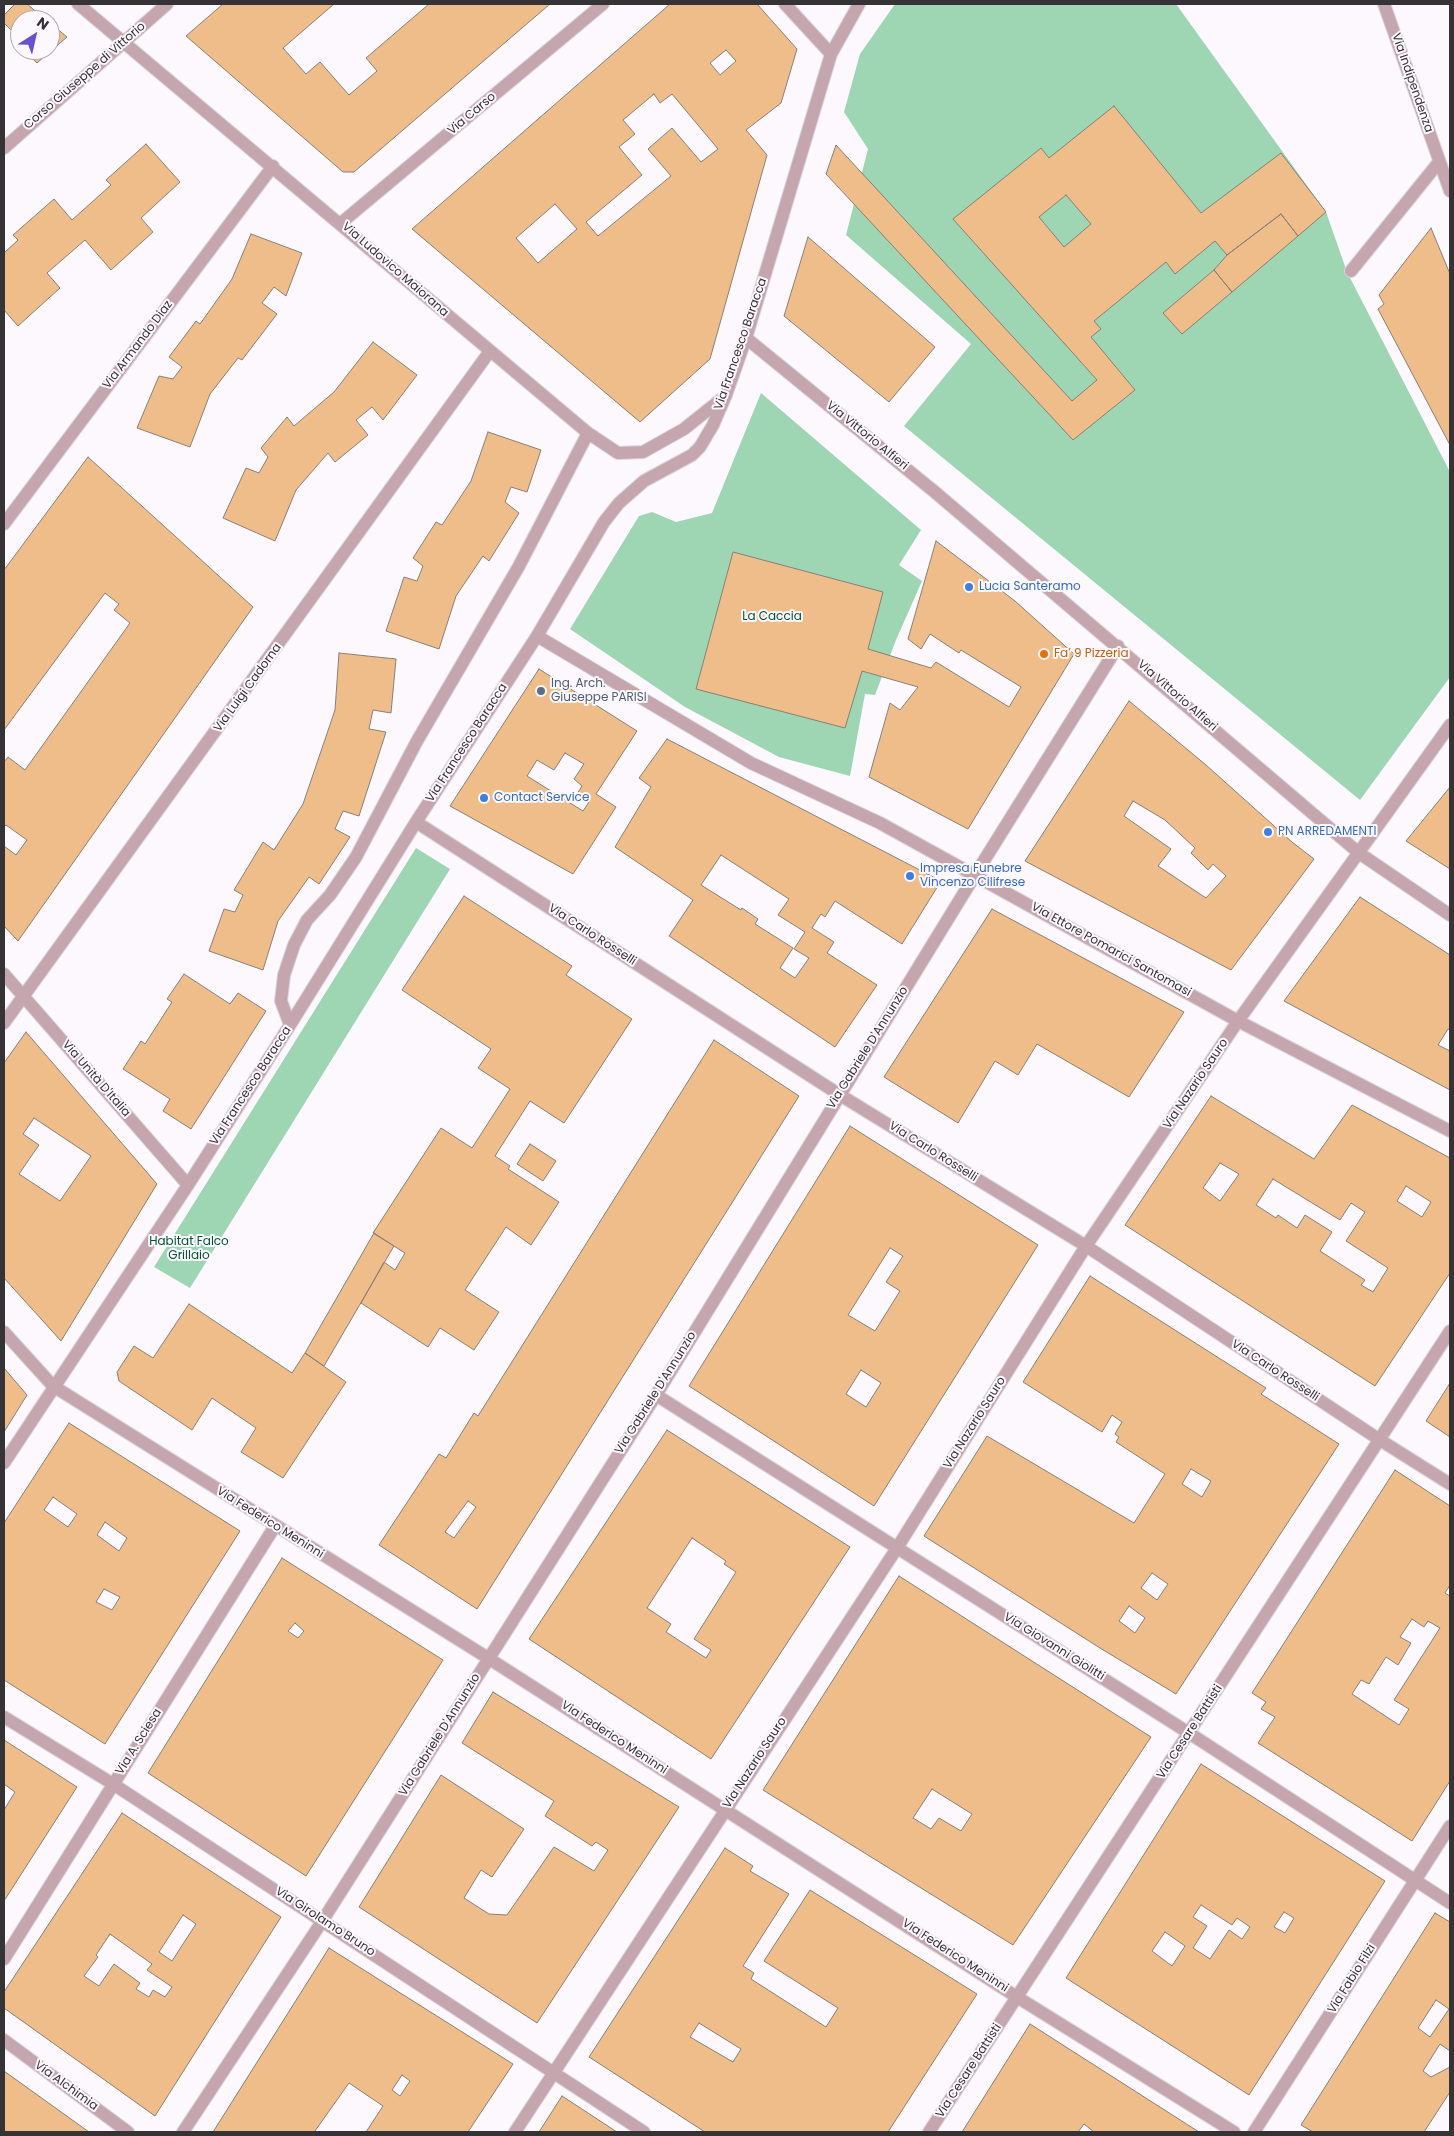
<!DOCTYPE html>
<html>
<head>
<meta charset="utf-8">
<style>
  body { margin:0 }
  #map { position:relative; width:1454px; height:2136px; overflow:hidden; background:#fcf8fe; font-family:Poppins,sans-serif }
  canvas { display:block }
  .frame { position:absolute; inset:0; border:5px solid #363337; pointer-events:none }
  .north { position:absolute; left:10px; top:10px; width:50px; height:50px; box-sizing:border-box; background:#fcf8fe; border:1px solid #ada9ae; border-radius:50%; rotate:35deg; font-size:14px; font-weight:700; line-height:20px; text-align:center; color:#363337 }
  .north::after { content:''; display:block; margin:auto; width:18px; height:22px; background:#6852cb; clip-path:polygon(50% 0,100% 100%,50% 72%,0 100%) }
</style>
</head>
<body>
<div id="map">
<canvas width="1454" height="2136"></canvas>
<div class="frame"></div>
<div class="north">N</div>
</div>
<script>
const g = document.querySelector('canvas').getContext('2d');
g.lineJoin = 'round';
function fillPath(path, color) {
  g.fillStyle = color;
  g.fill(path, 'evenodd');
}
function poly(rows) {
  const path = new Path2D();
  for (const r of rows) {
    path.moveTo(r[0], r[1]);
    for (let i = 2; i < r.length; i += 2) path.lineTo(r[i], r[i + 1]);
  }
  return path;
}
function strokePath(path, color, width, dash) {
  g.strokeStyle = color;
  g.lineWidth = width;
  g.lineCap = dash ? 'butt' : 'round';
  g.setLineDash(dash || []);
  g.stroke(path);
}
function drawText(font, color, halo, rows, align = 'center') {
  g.font = font + ' Poppins,sans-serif';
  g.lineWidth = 4;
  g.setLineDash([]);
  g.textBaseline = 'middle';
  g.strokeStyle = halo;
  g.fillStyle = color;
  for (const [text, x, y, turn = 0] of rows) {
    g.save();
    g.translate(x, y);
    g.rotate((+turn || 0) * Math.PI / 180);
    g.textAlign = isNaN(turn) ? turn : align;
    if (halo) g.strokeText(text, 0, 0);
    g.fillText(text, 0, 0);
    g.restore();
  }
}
fillPath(poly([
  [895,4,1176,4,1326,212,1347,272,1450,472,1450,677,1360,800,904,426,971,344,846,235,868,149,844,112,860,54],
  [761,393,921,530,899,565,922,581,896,640,875,695,865,694,850,776,779,757,685,707,570,629,639,516,652,512,676,522,712,513],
  [416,848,450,869,190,1288,154,1267]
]), '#9ed5b3');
const building = poly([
  [15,4,27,4,46,20,20,20,20,47,12,39,16,35,4,23,4,15,15,4],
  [223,4,334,4,283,48,306,74,320,62,349,95,377,71,366,58,429,4,550,4,354,172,343,172,186,36,223,4],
  [670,4,757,4,797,49,781,103,746,130,767,155,710,359,640,422,412,229,670,4],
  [726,50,736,61,720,75,710,63,726,50],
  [654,94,660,103,672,94,718,149,701,162,672,128,648,149,671,176,598,236,586,222,642,175,619,147,635,134,623,120,654,94],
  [555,204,577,229,538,263,516,238,555,204],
  [50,23,67,37,37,63,23,50,50,50,50,23],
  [1114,106,1201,213,1281,153,1326,212,1298,236,1281,214,1227,255,1215,241,1175,274,1166,262,1094,321,1101,329,1091,337,1135,390,1073,440,826,174,836,145,1072,401,1097,380,953,219,1041,148,1049,158,1114,106],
  [1066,195,1091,224,1064,247,1039,217,1066,195],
  [146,144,180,182,141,218,153,232,111,270,85,240,47,273,60,288,18,326,4,310,4,253,18,240,13,235,54,199,72,220,111,185,106,180,146,144],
  [1281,214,1298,236,1232,292,1214,270,1227,255,1281,214],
  [1431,228,1450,274,1450,445,1378,309,1384,304,1379,295,1431,228],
  [251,234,302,253,286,296,274,287,262,303,277,314,242,360,238,358,210,394,190,447,137,428,159,376,173,379,182,367,169,357,196,321,200,324,232,279,251,234],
  [808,237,935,347,889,402,784,316,808,237],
  [1214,270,1232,292,1182,334,1163,313,1214,270],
  [373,342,417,375,383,420,372,407,356,420,368,435,335,462,328,453,296,490,275,541,223,518,246,468,259,473,268,457,261,448,287,417,294,426,334,392,373,342],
  [488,432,541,450,527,492,511,487,505,502,519,513,489,561,483,556,456,596,439,649,386,631,404,577,417,581,423,566,413,558,436,522,442,525,471,481,488,432],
  [88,457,253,607,18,941,4,926,4,846,16,855,27,840,6,825,4,827,4,762,8,757,25,770,130,623,114,610,119,604,105,593,4,730,4,570,88,457],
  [936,541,1015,601,1074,654,968,829,869,777,890,703,900,710,918,687,862,671,845,728,696,689,733,552,883,592,868,649,931,668,936,662,1009,707,1021,687,961,650,959,653,930,634,921,649,908,639,936,541],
  [339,653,396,659,391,713,373,710,369,729,386,732,359,816,343,811,335,829,350,837,319,884,309,877,278,921,263,970,209,951,224,909,235,912,243,895,234,890,263,842,274,850,303,804,335,710,339,653],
  [539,669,637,731,596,794,616,807,573,874,450,806,539,669],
  [565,753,584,764,574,779,582,786,577,794,589,802,583,811,527,776,537,760,554,770,565,753],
  [1129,701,1206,765,1292,842,1314,859,1231,970,1025,861,1129,701],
  [1133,801,1165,820,1195,848,1191,853,1208,870,1213,864,1226,876,1206,898,1158,866,1171,849,1124,816,1133,801],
  [667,739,941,881,902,944,835,901,825,917,821,914,812,928,834,942,827,953,877,985,835,1047,669,936,693,900,615,847,651,787,639,778,667,739],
  [721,855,789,899,778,915,805,932,794,949,809,958,795,978,780,968,793,948,755,924,758,919,742,908,741,910,701,885,721,855],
  [1450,787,1450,869,1406,841,1450,787],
  [464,896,572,966,566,975,632,1019,564,1123,530,1101,495,1156,510,1166,508,1169,559,1202,531,1245,506,1227,465,1290,499,1312,474,1350,440,1328,428,1347,361,1303,384,1262,395,1270,405,1253,373,1233,441,1128,472,1148,510,1089,478,1068,491,1049,402,990,464,896],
  [1360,897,1450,955,1450,1030,1448,1029,1438,1045,1450,1051,1450,1090,1284,1001,1360,897],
  [992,909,1184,1012,1129,1097,1037,1044,1018,1075,995,1061,958,1123,884,1077,992,909],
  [184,974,230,1004,238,993,266,1011,191,1129,163,1111,170,1099,123,1069,141,1041,145,1044,172,1002,167,999,184,974],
  [26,1032,157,1184,61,1341,4,1278,4,1063,26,1032],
  [34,1118,91,1156,60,1201,19,1174,39,1145,23,1134,34,1118],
  [714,1040,799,1096,477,1609,379,1545,439,1454,446,1458,474,1413,478,1416,714,1040],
  [468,1501,476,1507,454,1538,445,1532,468,1501],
  [1211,1096,1314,1159,1352,1105,1450,1158,1450,1273,1375,1386,1125,1225,1211,1096],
  [1220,1163,1239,1174,1220,1201,1203,1188,1220,1163],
  [1273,1179,1340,1220,1351,1203,1365,1212,1346,1241,1388,1268,1373,1292,1361,1285,1365,1280,1320,1251,1332,1232,1305,1215,1297,1228,1278,1215,1276,1218,1256,1205,1273,1179],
  [1406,1186,1431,1202,1422,1217,1397,1201,1406,1186],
  [850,1126,1038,1245,874,1506,689,1386,850,1126],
  [890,1248,903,1256,886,1282,900,1291,875,1331,848,1315,890,1248],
  [861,1370,881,1383,866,1407,846,1394,861,1370],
  [530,1144,556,1161,543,1181,517,1164,530,1144],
  [374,1233,394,1246,324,1366,305,1353,374,1233],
  [1090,1276,1266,1388,1261,1394,1339,1444,1176,1694,1100,1648,924,1536,987,1436,1134,1523,1165,1474,1116,1442,1119,1437,1115,1434,1122,1422,1112,1415,1102,1432,1023,1382,1090,1276],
  [1191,1469,1211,1481,1202,1497,1182,1484,1191,1469],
  [1152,1573,1168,1584,1157,1600,1141,1588,1152,1573],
  [1129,1606,1145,1618,1135,1633,1119,1621,1129,1606],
  [189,1304,292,1373,305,1353,346,1382,283,1478,241,1452,256,1428,212,1398,192,1430,119,1381,117,1372,134,1346,153,1358,189,1304],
  [4,1368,27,1395,4,1432,4,1368],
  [1450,1383,1450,1437,1426,1421,1450,1383],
  [69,1423,240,1531,105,1744,4,1680,4,1523,69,1423],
  [53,1497,77,1514,68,1527,44,1510,53,1497],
  [105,1522,127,1538,119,1551,97,1535,105,1522],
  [104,1589,120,1597,112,1610,96,1602,104,1589],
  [667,1430,850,1547,711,1759,529,1639,667,1430],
  [692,1538,726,1561,724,1564,736,1572,694,1639,711,1650,706,1658,666,1632,671,1624,647,1608,692,1538],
  [1395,1470,1450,1506,1450,1585,1445,1593,1450,1596,1450,1781,1412,1841,1258,1743,1275,1717,1261,1709,1266,1702,1252,1693,1395,1470],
  [1412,1619,1424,1627,1428,1621,1440,1628,1394,1700,1409,1709,1399,1725,1352,1694,1361,1680,1369,1684,1386,1657,1398,1665,1411,1643,1400,1637,1412,1619],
  [282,1558,443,1660,306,1876,148,1773,282,1558],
  [295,1623,304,1631,298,1638,288,1631,295,1623],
  [899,1576,1151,1737,1013,1945,763,1790,899,1576],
  [932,1789,972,1814,961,1831,939,1818,931,1829,913,1818,932,1789],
  [493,1692,679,1807,537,2023,359,1907,441,1775,524,1829,492,1877,481,1870,464,1898,489,1914,507,1915,554,1847,594,1871,608,1850,596,1842,592,1846,545,1816,554,1801,462,1743,493,1692],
  [4,1740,77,1787,4,1901,4,1810,15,1792,4,1784,4,1740],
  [1201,1764,1385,1881,1249,2095,1066,1978,1201,1764],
  [1201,1905,1232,1925,1237,1918,1250,1927,1242,1939,1229,1930,1210,1959,1193,1948,1207,1926,1193,1917,1201,1905],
  [1284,1912,1294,1918,1285,1933,1274,1927,1284,1912],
  [1165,1932,1185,1946,1172,1966,1152,1951,1165,1932],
  [122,1813,281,1917,155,2116,4,2008,4,1992,122,1813],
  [183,1915,196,1924,172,1961,159,1952,183,1915],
  [110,1934,152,1964,147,1970,172,1987,165,1997,153,1990,149,1997,136,1989,140,1983,114,1964,99,1986,84,1976,98,1957,96,1955,110,1934],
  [725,1848,753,1866,750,1871,789,1894,743,1966,754,1973,751,1979,826,2027,838,2008,764,1961,810,1890,977,1994,888,2132,705,2132,589,2057,725,1848],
  [699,2023,741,2049,733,2062,690,2037,699,2023],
  [1435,1913,1450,1922,1450,2051,1440,2044,1423,2071,1431,2077,1450,2067,1450,2092,1424,2132,1313,2132,1301,2125,1435,1913],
  [1436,2000,1449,2009,1430,2037,1418,2028,1436,2000],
  [329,1948,513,2064,468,2132,366,2132,383,2106,349,2083,315,2131,317,2132,213,2132,329,1948],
  [402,2075,410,2081,400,2096,392,2090,402,2075],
  [1030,2024,1199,2132,1094,2132,1084,2124,1078,2132,962,2132,1030,2024],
  [4,2071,89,2132,4,2132,4,2071],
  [562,2096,617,2132,539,2132,562,2096]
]);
fillPath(building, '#efbd89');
strokePath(building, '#888079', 1);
const minor = poly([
  [78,4,588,433,618,453,643,452,684,429,724,397],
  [785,4,831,54],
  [1384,4,1450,191],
  [4,148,167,4],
  [341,223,603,4],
  [1351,271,1439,162],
  [746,338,936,493,1359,853,1450,915],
  [4,524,273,166],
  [537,636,751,763,880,823,1238,1021,1450,1131],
  [416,822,840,1095,1086,1246,1380,1440,1450,1484],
  [4,974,188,1185],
  [4,1023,490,351],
  [290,1025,281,1001,284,975,294,945,307,920,330,895,356,857,417,741,519,566,588,433],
  [4,1332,53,1386,488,1658,1017,1997,1234,2132],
  [656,1395,1189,1733,1450,1903],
  [4,1463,188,1185,290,1025,416,822,537,636,604,522,619,503,644,481,692,455,700,447,713,425,726,395,746,338,831,54,859,4],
  [4,1717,113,1784,644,2132],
  [4,1959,275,1526],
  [4,2040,128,2132],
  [183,2132,323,1920,656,1395,975,875,1118,646],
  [515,2132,897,1548,1086,1246,1238,1021,1450,725],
  [929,2132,1450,1331],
  [1254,2132,1450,1826]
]);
strokePath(minor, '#d8d5da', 14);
strokePath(minor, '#c6a6ae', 12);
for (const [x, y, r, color] of [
  [969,587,5,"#3f7fe0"],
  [1044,654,5,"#e8710a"],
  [541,691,5,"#5c6f8a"],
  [484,798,5,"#3f7fe0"],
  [1268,832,5,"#3f7fe0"],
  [910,876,5,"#3f7fe0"]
]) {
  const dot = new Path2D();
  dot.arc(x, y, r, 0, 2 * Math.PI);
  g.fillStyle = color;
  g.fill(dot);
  strokePath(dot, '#fcf8fe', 2);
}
drawText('12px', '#363337', '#fcf8fe', [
  ["Corso Giuseppe di Vittorio",85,76,-41],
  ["Via Indipendenza",1412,83,71],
  ["Via Carso",472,114,-40],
  ["Via Ludovico Maiorana",395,270,41],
  ["Via Francesco Baracca",741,344,-71],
  ["Via Armando Diaz",138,345,-53],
  ["Via Vittorio Alfieri",867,436,39],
  ["Via Luigi Cadorna",248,688,-54],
  ["Via Vittorio Alfieri",1177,696,41],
  ["Via Francesco Baracca",467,743,-57],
  ["Via Carlo Rosselli",592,935,33],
  ["Via Ettore Pomarici Santomasi",1111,950,29],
  ["Via Gabriele D'Annunzio",868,1048,-58],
  ["Via Unità D'Italia",96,1079,49],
  ["Via Nazario Sauro",1196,1084,-56],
  ["Via Francesco Baracca",251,1086,-57],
  ["Via Carlo Rosselli",933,1152,32],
  ["Via Carlo Rosselli",1275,1371,33],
  ["Via Gabriele D'Annunzio",656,1393,-58],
  ["Via Nazario Sauro",975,1423,-58],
  ["Via Federico Meninni",270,1523,32],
  ["Via Giovanni Giolitti",1054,1647,32],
  ["Via Cesare Battisti",1190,1732,-57],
  ["Via Gabriele D'Annunzio",440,1735,-58],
  ["Via Federico Meninni",614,1738,33],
  ["Via A. Sciesa",139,1742,-58],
  ["Via Nazario Sauro",755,1763,-57],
  ["Via Girolamo Bruno",325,1922,33],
  ["Via Federico Meninni",955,1956,33],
  ["Via Fabio Filzi",1352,1979,-58],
  ["Via Cesare Battisti",969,2071,-57],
  ["Vía Alchimia",66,2086,36]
]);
drawText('12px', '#366cbe', '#fcf8fe', [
  ["Lucia Santeramo",979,587],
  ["Contact Service",494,798],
  ["PN ARREDAMENTI",1278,832],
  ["Impresa Funebre",920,869],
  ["Vincenzo Cilifrese",920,883]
], 'left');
drawText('12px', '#005531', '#fcf8fe', [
  ["La Caccia",772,617],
  ["Habitat Falco",189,1242],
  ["Grillaio",189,1256]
]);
drawText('12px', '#c56008', '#fcf8fe', [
  ["Fa’ 9 Pizzeria",1054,654]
], 'left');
drawText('12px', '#4e5e75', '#fcf8fe', [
  ["Ing. Arch.",551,684],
  ["Giuseppe PARISI",551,698]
], 'left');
</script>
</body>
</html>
